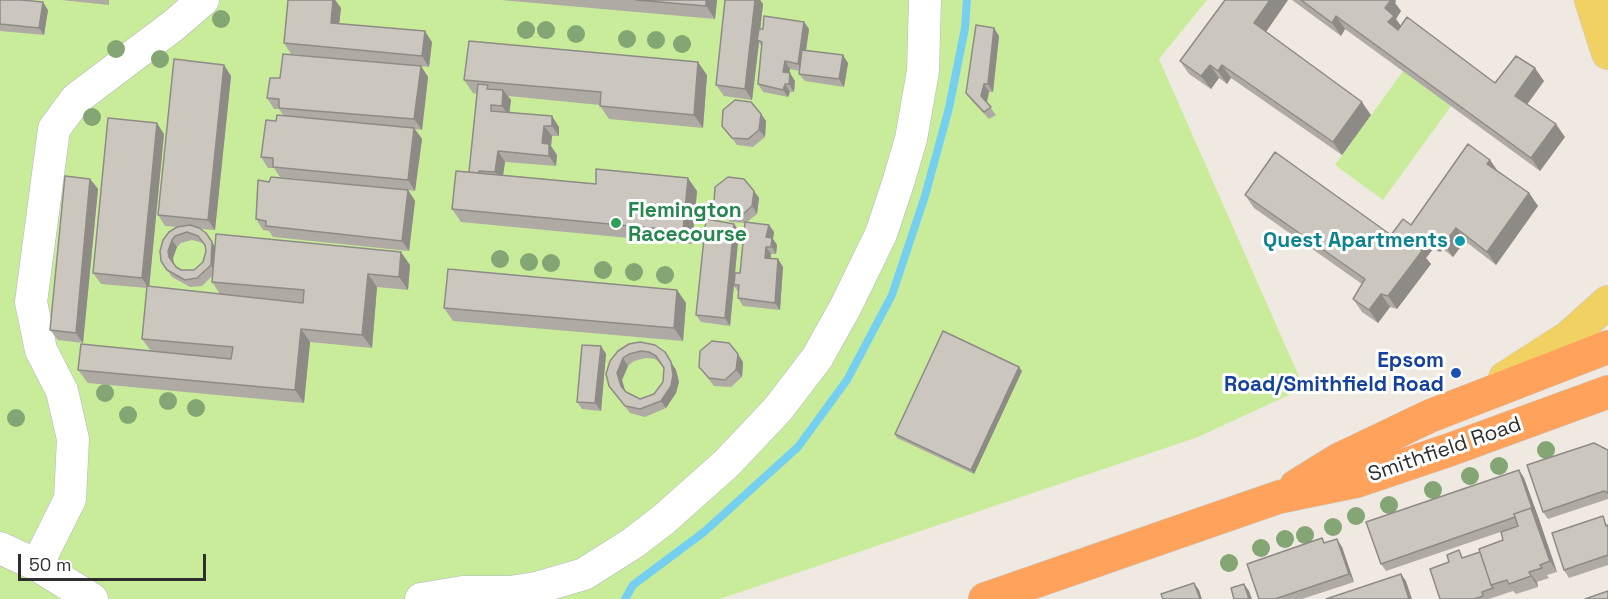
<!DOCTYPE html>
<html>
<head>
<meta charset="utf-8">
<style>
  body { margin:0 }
  #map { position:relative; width:1608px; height:599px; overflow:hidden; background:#efe9e1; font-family:"Space Grotesk",sans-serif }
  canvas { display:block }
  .scale { position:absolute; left:18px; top:554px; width:188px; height:27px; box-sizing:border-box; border:3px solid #2e2e2e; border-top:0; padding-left:8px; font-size:18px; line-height:21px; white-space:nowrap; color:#2e2e2e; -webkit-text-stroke:4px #fff; paint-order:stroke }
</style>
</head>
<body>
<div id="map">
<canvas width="1608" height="599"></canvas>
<div class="scale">50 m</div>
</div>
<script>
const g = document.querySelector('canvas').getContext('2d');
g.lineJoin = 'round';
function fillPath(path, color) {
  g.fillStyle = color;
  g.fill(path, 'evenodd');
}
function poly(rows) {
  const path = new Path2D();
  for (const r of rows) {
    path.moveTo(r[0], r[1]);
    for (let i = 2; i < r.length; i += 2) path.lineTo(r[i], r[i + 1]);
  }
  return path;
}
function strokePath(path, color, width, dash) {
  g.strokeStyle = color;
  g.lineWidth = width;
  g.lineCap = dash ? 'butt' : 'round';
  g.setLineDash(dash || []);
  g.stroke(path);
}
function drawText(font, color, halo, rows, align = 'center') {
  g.font = font + ' "Space Grotesk",sans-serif';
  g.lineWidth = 6;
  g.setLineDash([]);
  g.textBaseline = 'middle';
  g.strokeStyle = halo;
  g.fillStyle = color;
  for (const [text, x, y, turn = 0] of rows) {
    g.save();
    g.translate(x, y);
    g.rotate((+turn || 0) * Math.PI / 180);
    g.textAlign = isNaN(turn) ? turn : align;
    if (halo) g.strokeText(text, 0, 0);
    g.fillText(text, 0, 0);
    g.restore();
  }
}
fillPath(poly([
  [0,0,1207,0,1159,59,1304,388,1198,437,720,599,0,599],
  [1403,71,1451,106,1383,200,1335,165]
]), '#c9ec9a');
strokePath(poly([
  [625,599,633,585,704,532,798,447,847,380,892,295,925,196,949,108,965,28,967,0]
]), '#75cff0', 8);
const minor = poly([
  [0,548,37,565,92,599],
  [37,565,70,499,73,439,62,391,41,350,31,302,54,129,76,99,174,25,203,0],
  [421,599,463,592,510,592,536,588,584,574,633,543,663,520,727,463,778,409,817,358,846,306,881,234,898,183,911,139,923,71,925,0]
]);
const major = poly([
  [1591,0,1608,53],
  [1505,378,1569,337,1608,302]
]);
const highway = poly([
  [1296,486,1338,460,1430,416,1608,347],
  [985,599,1279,497,1357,481,1449,450,1608,392]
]);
strokePath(minor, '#b4b7c1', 33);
strokePath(major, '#c9c9c9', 34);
strokePath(highway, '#c9c9c9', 34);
strokePath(minor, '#fff', 32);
strokePath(major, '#f2d163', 33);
strokePath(highway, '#ffa35c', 33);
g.fillStyle = '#84a574';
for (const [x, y] of [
  [221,19],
  [526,30],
  [546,30],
  [576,34],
  [627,39],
  [656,40],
  [682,44],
  [116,49],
  [160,59],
  [92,117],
  [500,259],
  [529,262],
  [551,263],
  [603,270],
  [634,272],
  [665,275],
  [105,393],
  [168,401],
  [196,408],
  [128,415],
  [16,418],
  [1546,450],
  [1499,466],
  [1470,476],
  [1433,490],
  [1389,505],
  [1356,516],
  [1333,527],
  [1305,535],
  [1285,539],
  [1261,548],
  [1229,563]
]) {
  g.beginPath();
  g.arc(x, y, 9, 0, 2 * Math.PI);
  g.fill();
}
fillPath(poly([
  [0,0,48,10,44,35,0,31],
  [61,0,109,0,109,5],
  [288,0,335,0,341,8,339,24,432,42,429,67,291,54,284,43],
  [501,0,717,0,715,19],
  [725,0,760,0,763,4,760,29,804,22,809,29,806,51,848,63,844,87,805,81,799,74,800,71,790,69,789,73,795,81,794,92,790,92,788,97,763,92,758,84,762,47,759,42,752,100,724,96,716,85],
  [1288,0,1266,32,1371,115,1342,155,1231,78,1227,84,1219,78,1211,89,1189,74,1180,61],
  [1292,0,1395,0,1396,1,1395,3,1401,11,1396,19,1401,26,1495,83,1544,81,1527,104,1565,137,1540,171,1345,29,1341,36],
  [999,36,993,92,989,92,987,103,996,115,989,119,971,100,966,93],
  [224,65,231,76,215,230,200,229,215,246,410,265,408,290,377,287,372,348,310,342,304,403,88,383,78,370,151,351,142,339,147,288,101,284,93,273,164,134,149,287,220,294,212,282,212,276,202,286,190,287,172,277,161,261,178,227,165,226,158,215],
  [192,240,203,243,205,246,206,251,203,262,194,270,181,270,176,267,174,264,173,258,177,247,181,243],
  [421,66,428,77,422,130,415,129,422,139,415,191,408,190,415,201,409,251,273,237,269,231,263,230,256,219,269,182,397,189,280,177,274,168,268,168,261,157,276,121,284,116,279,109,274,109,267,98,280,78],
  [707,75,703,128,609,119,600,106,600,105,508,96,511,100,509,113,559,127,559,136,552,136,551,146,557,155,556,166,505,162,503,175,596,184,697,191,692,244,461,222,452,209,469,172,477,94,473,93,464,80],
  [761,114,766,121,765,137,753,147,737,145,722,126],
  [1490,160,1497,170,1529,193,1538,206,1496,265,1465,241,1453,257,1443,249,1440,252,1433,249,1426,258,1431,264,1397,309,1390,307,1378,323,1362,312,1353,299,1362,284,1254,208,1245,195,1391,235,1411,225],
  [90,179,98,189,83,343,58,340,50,330],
  [754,191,759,198,757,214,747,222,769,225,774,232,773,239,777,245,776,254,771,254,771,259,778,259,783,267,780,310,743,306,738,298,738,292,734,286,730,326,701,322,696,315,734,224,739,231,735,273,740,273,745,223,730,222,714,203],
  [677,290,686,303,683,341,453,321,444,308],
  [640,342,676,370,679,382,676,393,666,408,645,417,630,413,609,386,610,361],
  [646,358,655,359,660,363,664,368,663,382,654,394,640,399,625,391,622,380,628,366,634,361],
  [601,346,606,354,601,411,582,409,577,402],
  [743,362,742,377,731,387,714,386,699,367],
  [1022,371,974,474,897,438,895,434],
  [1608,450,1608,499,1548,519,1543,512],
  [1519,470,1524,478,1557,572,1547,575,1549,578,1537,582,1538,587,1516,594,1513,591,1489,599,1440,599,1464,557,1480,552,1503,540,1518,526,1386,571,1381,564],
  [1608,525,1608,565,1569,578,1564,570],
  [1322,538,1325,543,1342,547,1354,582,1302,599,1259,599]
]), '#afaba4');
fillPath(poly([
  [333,0,335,0,341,8,338,34,331,23],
  [706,0,717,0,715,19,706,6],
  [755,0,760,0,763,4,759,41,757,40,759,42,752,100,745,89],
  [1270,0,1288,0,1263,36,1254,23],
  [1389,0,1395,0,1396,1,1395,3,1401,11,1396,19,1403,29,1397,35,1388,22,1385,8],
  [43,2,48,10,44,35,39,28],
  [1336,16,1345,29,1341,36,1332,23],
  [804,22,809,29,803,71,798,64],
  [994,28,999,36,993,92,988,84],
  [425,31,432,42,429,67,422,56],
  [843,55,848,63,844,87,839,79],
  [785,61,790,69,788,80,783,72],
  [698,62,707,75,703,128,694,115],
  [224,65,231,76,215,230,208,220],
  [1210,65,1219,78,1211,89,1201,76],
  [1222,65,1231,78,1227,84,1218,71],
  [421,66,428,77,422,130,414,119],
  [1535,68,1544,81,1524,109,1515,96],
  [790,73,795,81,794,92,789,84],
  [785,84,790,92,788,97,783,90],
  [984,84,989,92,986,104,981,96],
  [503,90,511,100,509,116,502,106],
  [1362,102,1371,115,1342,155,1333,142],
  [761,114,766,121,765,137,759,130],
  [552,116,559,127,559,136,552,126],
  [157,123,164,134,149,289,142,278],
  [1556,124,1565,137,1540,171,1531,158],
  [544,126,552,136,551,146,557,155,556,166,549,156,542,143],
  [414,128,422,139,415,191,408,180],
  [498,151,505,162,502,183,495,172],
  [1490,160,1499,173,1487,164],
  [688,178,697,191,692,244,683,231],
  [90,179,98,189,83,343,76,333],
  [408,190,415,201,409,251,402,241],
  [754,191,759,198,757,214,752,206],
  [1529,193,1538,206,1496,265,1487,252],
  [734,224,739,231,730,326,725,318],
  [769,225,774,232,773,239,777,245,776,254,766,237],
  [1456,228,1465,241,1453,257,1444,244],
  [206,233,217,250,216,273,211,265],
  [1424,236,1433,249,1426,258,1431,264,1397,309,1388,296,1416,246],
  [1433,237,1443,249,1440,252,1431,240],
  [172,240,177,247,173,258,174,265,169,257,168,251],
  [766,247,771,254,770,265,765,258],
  [401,252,410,265,408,290,399,277],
  [778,259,783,267,780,310,775,303],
  [368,274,377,287,372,348,362,335],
  [677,290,686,303,683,341,674,328],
  [1381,294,1390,307,1378,323,1369,310],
  [301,329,310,342,304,403,295,390],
  [601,346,606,354,601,411,595,403],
  [665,352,676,370,679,382,676,393,666,408,661,401,671,386],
  [738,354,743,362,742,377,736,370],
  [623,358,628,366,622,380,626,394,621,386,617,373],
  [1019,367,1022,371,974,474,971,470],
  [1519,470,1524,478,1539,519,1533,511],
  [1531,508,1539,519,1557,572,1550,561],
  [1337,539,1342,547,1354,582,1349,574],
  [1529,572,1537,582,1538,587,1531,576],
  [1401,574,1406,581,1412,599,1409,599],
  [1194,583,1199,590,1202,599,1200,599],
  [1244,584,1249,591,1252,599,1249,599]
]), '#8e8b86');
const building = poly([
  [0,0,21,0,43,2,39,28,0,24,0,0],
  [288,0,333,0,331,23,425,31,422,56,284,43,288,0],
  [636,0,706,0,706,6,636,0],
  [725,0,755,0,745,89,716,85,725,0],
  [1225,0,1270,0,1254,23,1362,102,1333,142,1222,65,1218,71,1210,65,1201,76,1180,61,1225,0],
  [1301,0,1391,0,1385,8,1394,16,1388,22,1398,30,1407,17,1495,83,1516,56,1535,68,1515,96,1556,124,1531,158,1336,16,1332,23,1301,0],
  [764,16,804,22,798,64,785,61,783,72,790,73,789,84,785,84,783,90,758,84,762,42,757,40,759,29,763,29,764,16],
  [976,25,994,28,988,84,984,84,981,96,991,107,984,112,966,93,976,25],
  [469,41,698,62,694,115,600,106,601,92,464,80,469,41],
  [802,50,843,55,839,79,799,74,802,50],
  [283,54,421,66,414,119,279,108,279,99,267,98,270,78,280,78,283,54],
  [174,59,224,65,208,220,158,215,174,59],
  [478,84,488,85,487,89,503,90,502,106,491,105,491,111,552,116,552,126,544,126,542,143,549,144,549,156,498,151,495,172,479,171,479,173,469,172,478,84],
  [735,100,751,102,761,114,759,130,748,139,732,138,722,126,723,110,735,100],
  [277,115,414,128,408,180,273,167,273,158,261,157,266,120,276,121,277,115],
  [108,118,157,123,142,278,93,273,108,118],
  [1468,144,1490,160,1487,164,1529,193,1487,252,1456,228,1444,244,1433,237,1431,240,1424,236,1416,246,1422,251,1388,296,1381,294,1369,310,1353,299,1365,279,1245,195,1275,152,1391,235,1403,219,1411,225,1468,144],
  [596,169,688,178,683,231,452,209,456,171,596,184,596,169],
  [65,176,90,179,76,333,50,330,65,176],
  [271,177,408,190,402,241,266,226,266,221,256,219,258,180,269,182,271,177],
  [728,177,744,179,754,191,752,206,741,216,724,215,714,203,715,187,728,177],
  [706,219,734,224,725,318,696,315,706,219],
  [745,222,769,225,766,237,772,238,771,247,766,247,765,258,778,259,775,303,738,298,739,285,734,285,735,273,740,273,745,222],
  [190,225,199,228,206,233,212,242,211,265,197,278,185,280,167,270,161,261,160,251,163,240,169,232,177,227,190,225],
  [187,232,198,236,205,245,206,251,203,262,194,270,181,270,176,267,169,257,168,251,172,240,175,236,187,232],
  [216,234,401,252,399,277,368,274,362,335,301,329,295,390,78,370,81,344,231,359,233,347,142,339,147,286,303,303,304,290,212,282,216,234],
  [448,269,677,290,674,328,444,308,448,269],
  [943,331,1019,367,971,470,895,434,943,331],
  [712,341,729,343,738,354,736,370,725,380,709,378,699,367,700,351,712,341],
  [640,342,655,345,665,352,671,362,673,375,671,386,661,401,640,409,625,406,609,386,606,374,610,361,618,351,629,344,640,342],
  [641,351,649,352,656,356,664,368,663,382,654,394,640,399,626,392,621,386,617,373,623,358,629,354,641,351],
  [582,345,601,346,595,403,577,402,582,345],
  [1594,443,1608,450,1608,493,1604,491,1543,512,1527,465,1594,443],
  [1519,470,1533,511,1531,508,1514,514,1515,517,1381,564,1366,522,1519,470],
  [1531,508,1550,561,1540,565,1542,568,1529,572,1531,576,1509,584,1507,580,1491,585,1479,549,1503,540,1501,532,1518,526,1514,514,1531,508],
  [1603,516,1606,526,1608,525,1608,555,1564,570,1552,533,1603,516],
  [1322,538,1324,543,1337,539,1349,574,1275,599,1259,599,1247,564,1322,538],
  [1459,550,1462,558,1480,552,1491,585,1493,588,1482,592,1483,596,1474,599,1440,599,1430,569,1449,562,1447,555,1459,550],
  [1401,574,1409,599,1326,599,1401,574],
  [1194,583,1200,599,1163,599,1161,594,1194,583],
  [1244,584,1249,599,1234,599,1231,588,1244,584],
  [1608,591,1608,599,1585,599,1608,591]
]);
fillPath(building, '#cbc7bf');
strokePath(building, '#8e8b86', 1.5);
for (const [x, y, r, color] of [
  [616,223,6,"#2e9e5b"],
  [1460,241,6,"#0f9aa8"],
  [1456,373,6,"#1a4fb4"]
]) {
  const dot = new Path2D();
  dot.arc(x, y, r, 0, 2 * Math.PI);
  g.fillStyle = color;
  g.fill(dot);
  strokePath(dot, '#fff', 2);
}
drawText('bold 21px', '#27864d', '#fff', [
  ["Flemington",628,211],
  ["Racecourse",628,235]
], 'left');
drawText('bold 21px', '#0d838f', '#fff', [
  ["Quest Apartments",1448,241]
], 'right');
drawText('bold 21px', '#164399', '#fff', [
  ["Epsom",1444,361],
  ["Road/Smithfield Road",1444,385]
], 'right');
drawText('21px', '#2e2e2e', '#fff', [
  ["Smithfield Road",1445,450,-19]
]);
</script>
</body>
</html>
